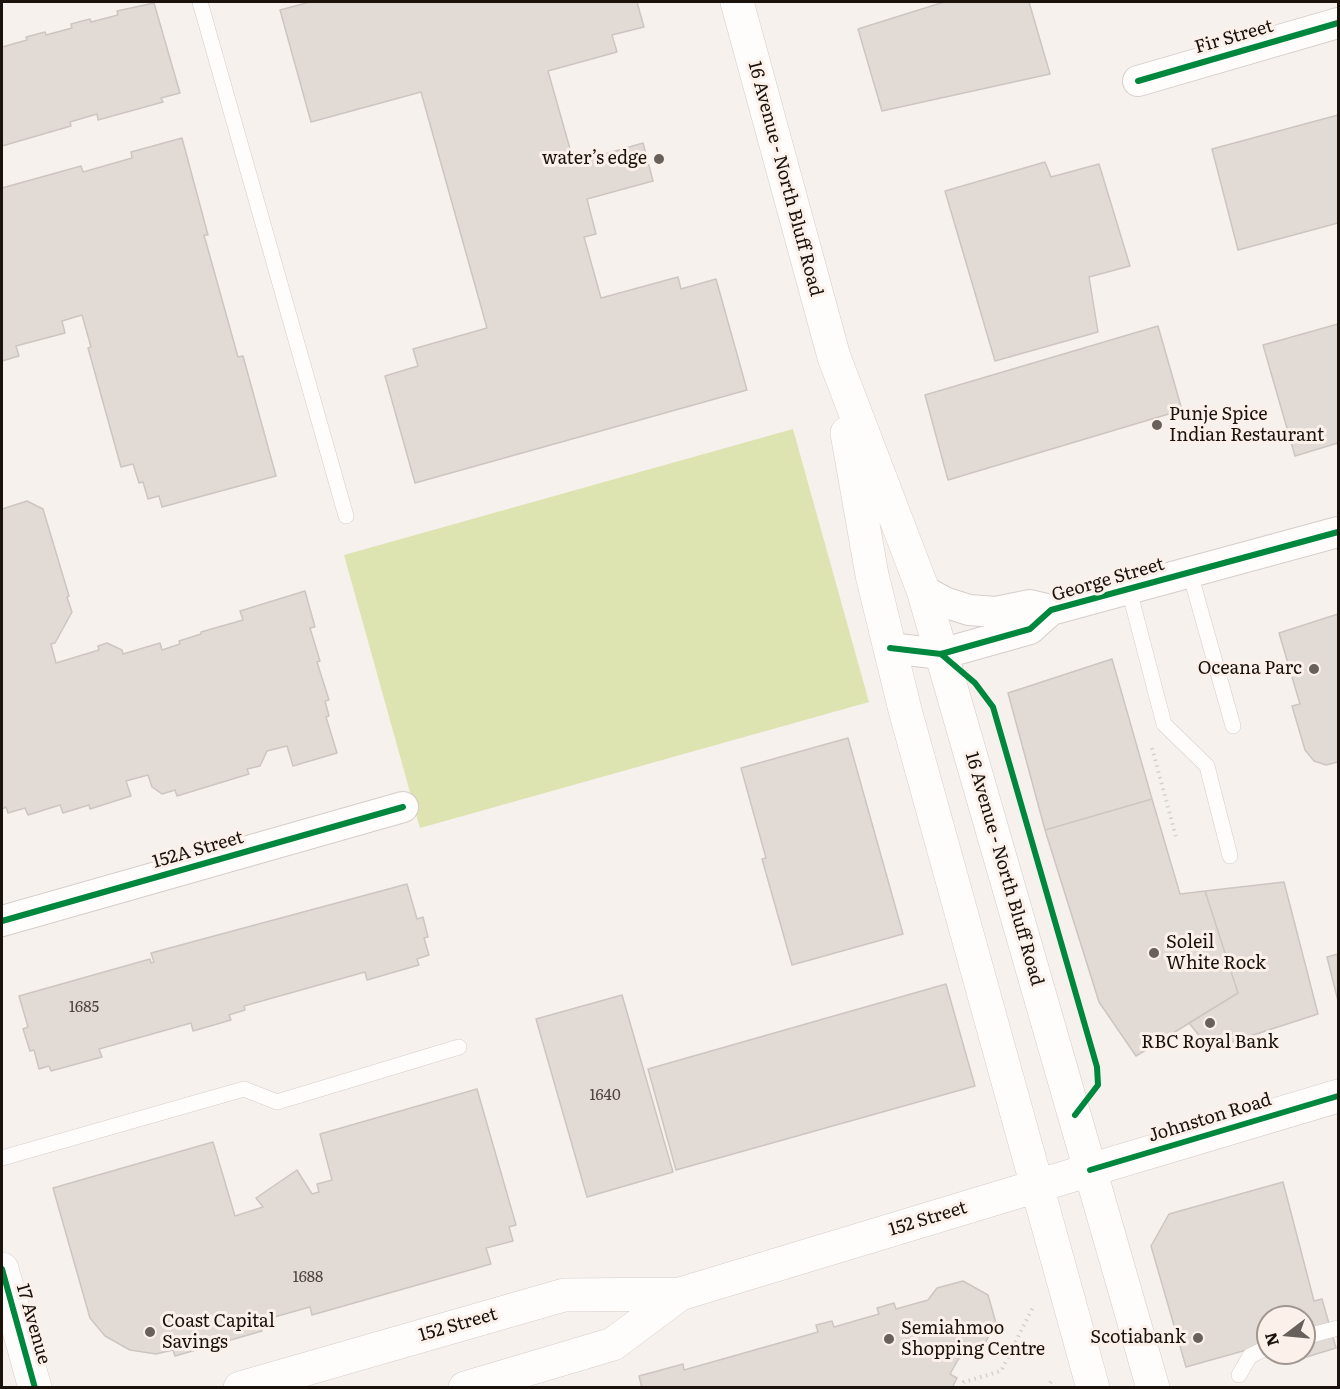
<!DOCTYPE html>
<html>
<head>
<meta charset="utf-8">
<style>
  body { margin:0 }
  #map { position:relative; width:1340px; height:1389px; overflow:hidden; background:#f7f1ee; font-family:Literata,serif }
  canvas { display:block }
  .frame { position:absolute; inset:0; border:3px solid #1b120c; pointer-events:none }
  .north { position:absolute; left:1256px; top:1305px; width:60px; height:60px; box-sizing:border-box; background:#fbf0ea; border:2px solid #a19791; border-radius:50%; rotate:254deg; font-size:16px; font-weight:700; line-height:24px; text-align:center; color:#1b120c }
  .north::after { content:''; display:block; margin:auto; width:21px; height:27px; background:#68605b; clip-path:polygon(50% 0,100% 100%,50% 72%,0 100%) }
</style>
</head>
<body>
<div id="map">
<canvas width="1340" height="1389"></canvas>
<div class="frame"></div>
<div class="north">N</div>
</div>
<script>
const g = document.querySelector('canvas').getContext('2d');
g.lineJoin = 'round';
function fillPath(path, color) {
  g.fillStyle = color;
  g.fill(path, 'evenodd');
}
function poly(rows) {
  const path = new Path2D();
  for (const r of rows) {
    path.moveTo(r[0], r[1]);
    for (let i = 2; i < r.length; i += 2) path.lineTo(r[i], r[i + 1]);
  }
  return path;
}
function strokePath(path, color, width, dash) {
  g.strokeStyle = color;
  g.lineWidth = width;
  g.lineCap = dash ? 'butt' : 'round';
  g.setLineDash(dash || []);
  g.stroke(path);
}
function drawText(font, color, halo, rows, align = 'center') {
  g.font = font + ' Literata,serif';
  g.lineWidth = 6;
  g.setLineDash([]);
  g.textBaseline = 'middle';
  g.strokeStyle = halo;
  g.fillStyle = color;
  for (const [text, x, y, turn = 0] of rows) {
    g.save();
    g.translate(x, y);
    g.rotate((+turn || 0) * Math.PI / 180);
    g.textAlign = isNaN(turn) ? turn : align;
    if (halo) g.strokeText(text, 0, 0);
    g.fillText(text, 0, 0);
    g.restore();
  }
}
fillPath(poly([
  [793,429,869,702,420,828,344,555]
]), '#dde3b1');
const building = poly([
  [310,2,637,2,644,27,612,35,617,52,548,71,574,163,643,143,653,181,587,199,596,234,584,237,601,298,678,277,681,289,716,279,747,390,415,483,385,376,418,366,413,349,487,328,421,92,311,122,280,10,310,2],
  [944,2,1029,2,1050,74,882,111,858,29,944,2],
  [154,3,180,93,161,98,163,102,98,120,97,114,70,122,71,126,2,146,2,47,27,40,26,37,45,32,46,35,72,28,71,24,90,19,91,22,118,15,117,11,154,3],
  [1338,115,1338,223,1238,250,1212,149,1338,115],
  [182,138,208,235,204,235,238,357,243,356,276,476,162,507,159,496,148,499,143,482,139,483,133,464,121,467,88,348,91,347,82,315,62,321,65,333,16,346,19,356,2,361,2,188,81,166,83,172,132,158,131,152,182,138],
  [1045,162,1051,177,1099,164,1130,266,1089,277,1098,332,995,361,945,191,1045,162],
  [1338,324,1338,443,1295,456,1263,345,1338,324],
  [1158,326,1182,410,948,480,925,395,1158,326],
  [27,501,43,509,69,596,67,597,72,612,55,643,51,644,56,663,99,650,98,646,107,643,122,650,123,654,160,643,162,650,180,644,179,641,201,634,201,632,243,620,240,611,305,591,315,627,310,628,320,661,317,662,329,700,325,701,329,716,326,717,337,753,293,766,287,746,267,751,260,766,247,769,249,774,177,796,175,790,162,794,152,787,148,775,126,781,131,796,90,809,89,805,63,813,60,805,28,815,25,808,8,813,6,807,2,809,2,509,27,501],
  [1338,614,1338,762,1326,765,1314,761,1305,750,1292,706,1300,704,1279,633,1338,614],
  [1112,659,1152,799,1045,830,1008,693,1112,659],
  [848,738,903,934,792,965,762,859,766,858,741,768,848,738],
  [1152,799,1180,894,1205,891,1238,993,1136,1056,1099,1002,1045,830,1152,799],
  [1284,882,1318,1014,1210,1049,1189,1023,1238,993,1205,891,1284,882],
  [407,884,417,919,423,917,428,937,424,938,429,955,417,959,419,965,367,980,365,972,244,1006,245,1010,229,1015,231,1020,193,1031,191,1023,99,1049,102,1057,51,1071,49,1066,39,1069,34,1050,30,1051,23,1029,28,1027,19,996,150,959,151,963,154,962,151,953,407,884],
  [1338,954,1338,1001,1327,957,1338,954],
  [946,984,975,1086,676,1170,648,1069,946,984],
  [622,995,673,1172,587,1197,536,1019,622,995],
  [477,1089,516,1225,509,1227,513,1241,486,1248,491,1264,312,1315,310,1307,260,1321,262,1331,175,1356,173,1350,156,1354,130,1350,105,1336,90,1318,53,1188,213,1142,235,1216,263,1207,256,1198,297,1170,312,1194,319,1192,317,1184,332,1180,320,1134,477,1089],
  [1283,1182,1314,1301,1322,1299,1336,1348,1300,1359,1298,1353,1304,1353,1304,1317,1268,1317,1268,1344,1186,1367,1151,1246,1169,1214,1283,1182],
  [963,1281,988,1295,996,1323,983,1347,962,1353,950,1374,957,1378,952,1388,642,1388,639,1376,683,1364,684,1370,818,1332,816,1325,832,1321,834,1327,879,1314,877,1308,894,1303,896,1309,928,1300,937,1288,963,1281]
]);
fillPath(building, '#e2dad5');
strokePath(building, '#cdc5c1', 1.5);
const service = poly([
  [200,2,346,516],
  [1190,573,1233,726],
  [1129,590,1164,724,1207,766,1230,856],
  [2,1158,244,1089,277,1102,459,1047],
  [1304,1337,1338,1328],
  [1239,1375,1250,1356,1268,1347]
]);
const minor = poly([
  [1138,81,1338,23],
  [923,590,944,602,969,610,996,612,1030,605,1051,610],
  [890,648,941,654,1030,629,1051,610,1338,532],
  [2,921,403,807]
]);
const tertiary = poly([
  [1090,1170,1338,1096],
  [2,1269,35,1388]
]);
const secondary = poly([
  [737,2,834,357,923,590,1153,1388],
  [847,433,872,575,905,710,1093,1388],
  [240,1388,564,1295,680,1294,1090,1170],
  [465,1388,613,1344,680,1294]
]);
strokePath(service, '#d5cdc9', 16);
strokePath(minor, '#d5cdc9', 32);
strokePath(tertiary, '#d5cdc9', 34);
strokePath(secondary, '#d5cdc9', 34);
strokePath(poly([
  [1152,748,1176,837],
  [960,1388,964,1382,1001,1371,1034,1305],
  [1047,1388,1053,1378]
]), '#d3d2d0', 4, [1.5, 4.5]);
strokePath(service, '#fefdfc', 15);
strokePath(minor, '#fefdfc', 30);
strokePath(tertiary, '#fefdfc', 33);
strokePath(secondary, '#fefdfc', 33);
strokePath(poly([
  [1138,81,1338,23],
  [890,648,941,654,1030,629,1051,610,1338,532],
  [941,654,975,683,993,707,1097,1067,1098,1085,1075,1115],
  [2,921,403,807],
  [1090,1170,1338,1096],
  [2,1269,35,1388]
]), '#00873e', 6);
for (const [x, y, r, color] of [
  [659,159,6,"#68605b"],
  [1157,425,6,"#68605b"],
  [1314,669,6,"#68605b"],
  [1154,953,6,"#68605b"],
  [1210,1023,6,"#68605b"],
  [150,1332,6,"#68605b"],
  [1198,1338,6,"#68605b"],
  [889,1339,6,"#68605b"]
]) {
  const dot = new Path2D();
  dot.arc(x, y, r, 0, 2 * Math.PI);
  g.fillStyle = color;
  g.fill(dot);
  strokePath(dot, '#fbf0ea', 2);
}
drawText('15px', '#4e453f', null, [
  ["1685",84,1008],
  ["1640",605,1096],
  ["1688",308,1278]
]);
drawText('18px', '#1b120c', '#fbf0ea', [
  ["Fir Street",1234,37,-16],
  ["16 Avenue - North Bluff Road",785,179,75],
  ["George Street",1108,580,-16],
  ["152A Street",198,850,-16],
  ["16 Avenue - North Bluff Road",1004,869,74],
  ["Johnston Road",1210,1118,-17],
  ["152 Street",928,1219,-17],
  ["17 Avenue",33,1324,74],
  ["152 Street",458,1325,-16]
]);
drawText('18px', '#1b120c', '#fbf0ea', [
  ["water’s edge",647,159,"right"],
  ["Punje Spice",1169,415],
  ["Indian Restaurant",1169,436],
  ["Oceana Parc",1302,669,"right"],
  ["Soleil",1166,943],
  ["White Rock",1166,964],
  ["RBC Royal Bank",1210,1043,"center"],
  ["Coast Capital",162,1322],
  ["Savings",162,1343],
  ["Semiahmoo",901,1329],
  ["Shopping Centre",901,1350],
  ["Scotiabank",1186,1338,"right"]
], 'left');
</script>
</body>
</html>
